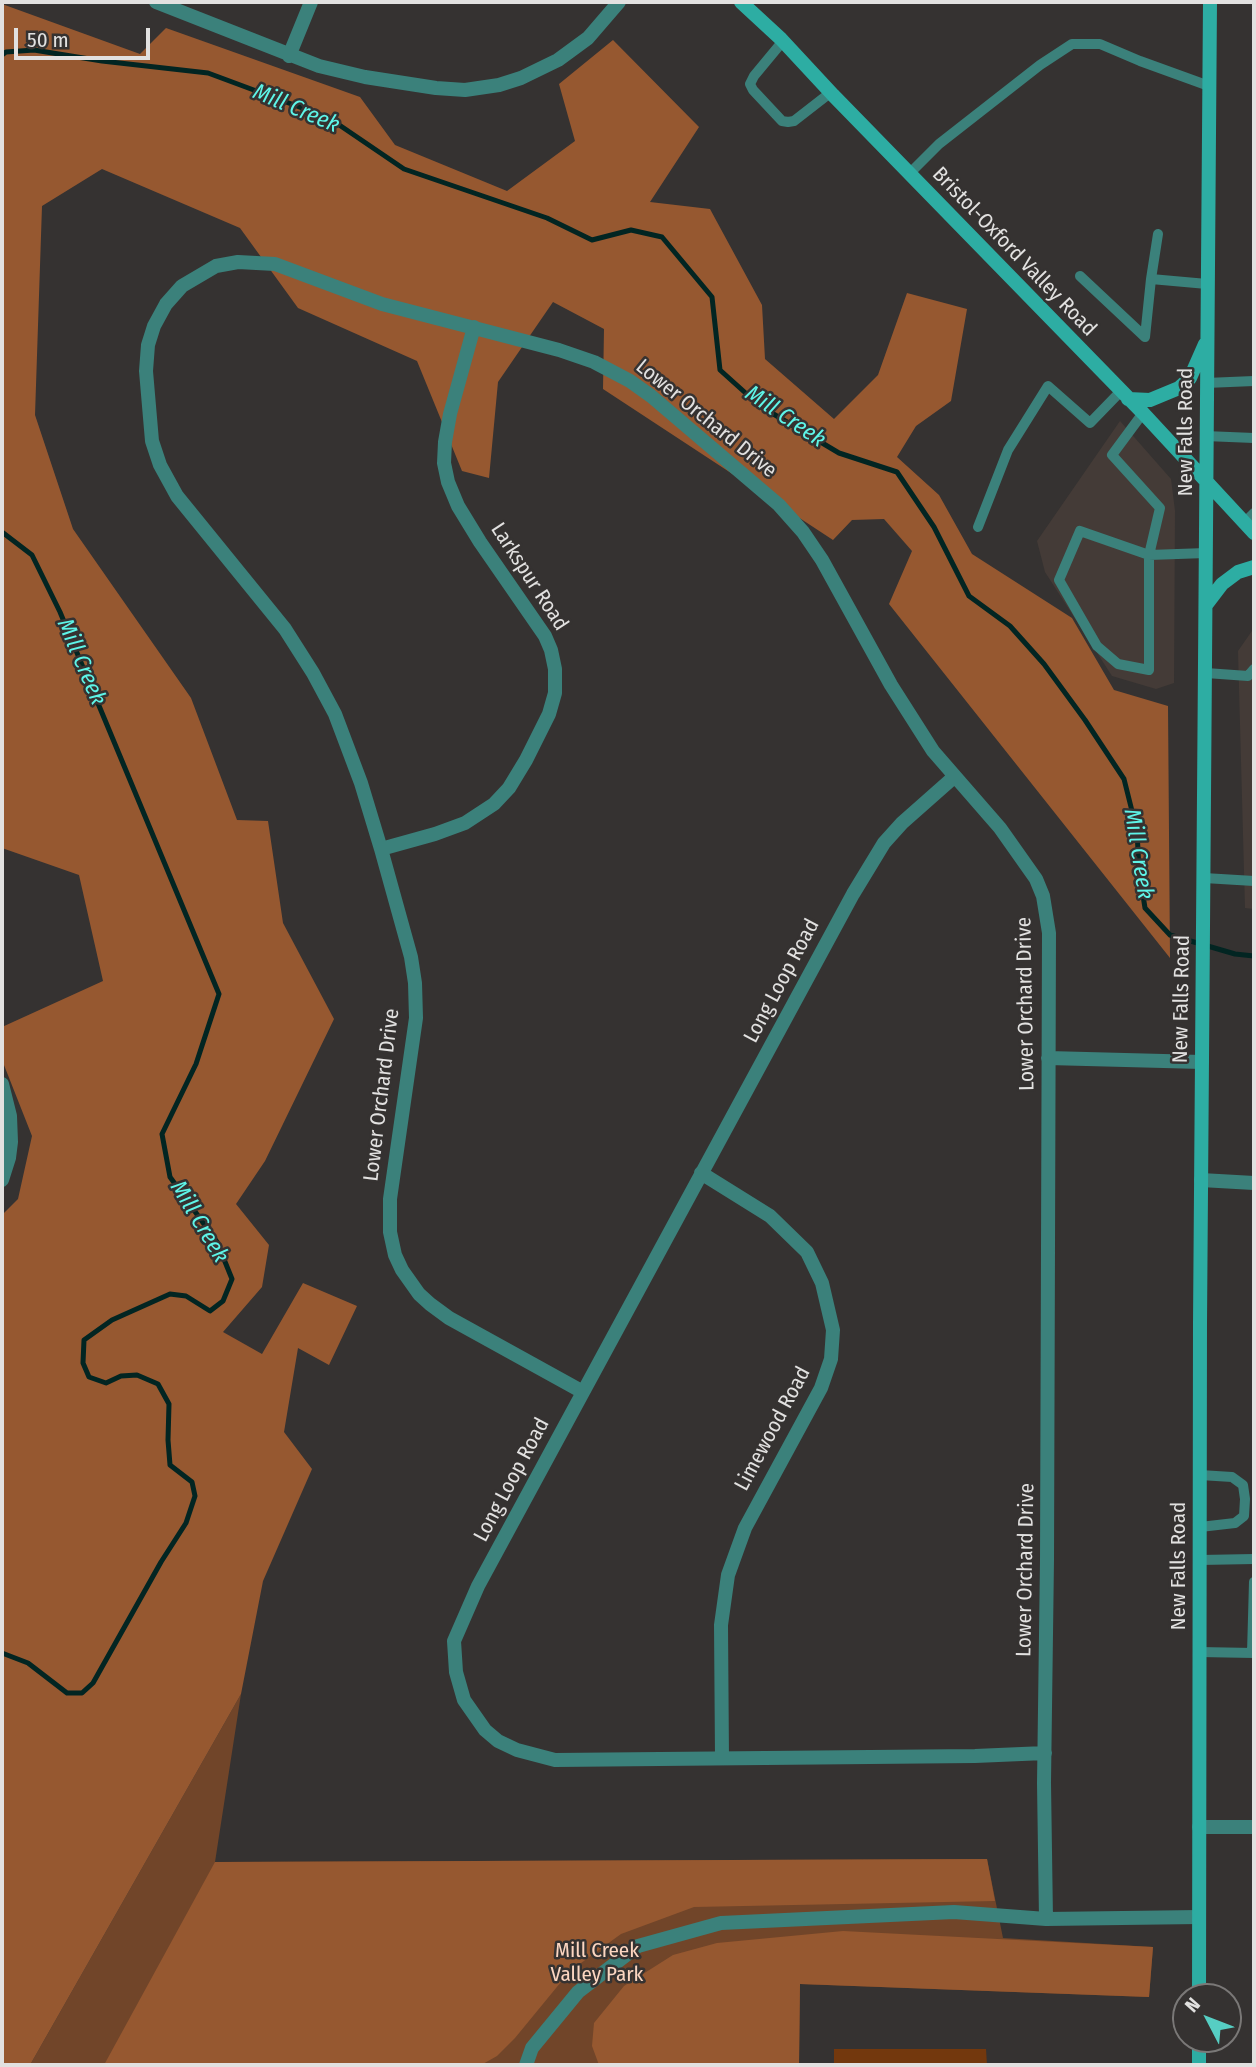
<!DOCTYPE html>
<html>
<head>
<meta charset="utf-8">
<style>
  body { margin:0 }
  #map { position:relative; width:1256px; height:2067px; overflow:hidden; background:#353231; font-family:"Fira Sans Condensed",sans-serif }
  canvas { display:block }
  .frame { position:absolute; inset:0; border:4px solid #e2e1e0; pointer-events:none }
  .north { position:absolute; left:1172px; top:1983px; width:70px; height:70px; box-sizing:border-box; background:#353231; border:2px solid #7a7877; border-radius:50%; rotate:312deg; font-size:19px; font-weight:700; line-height:28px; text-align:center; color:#e2e1e0 }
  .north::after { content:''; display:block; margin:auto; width:24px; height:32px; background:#56cec3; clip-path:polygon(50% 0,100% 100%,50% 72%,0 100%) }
  .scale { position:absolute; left:14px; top:28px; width:136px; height:32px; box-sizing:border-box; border:4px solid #e2e1e0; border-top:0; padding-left:9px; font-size:21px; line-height:24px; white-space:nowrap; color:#e2e1e0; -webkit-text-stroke:5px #353231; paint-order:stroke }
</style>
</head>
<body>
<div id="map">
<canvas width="1256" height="2067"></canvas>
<div class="frame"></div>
<div class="north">N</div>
<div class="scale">50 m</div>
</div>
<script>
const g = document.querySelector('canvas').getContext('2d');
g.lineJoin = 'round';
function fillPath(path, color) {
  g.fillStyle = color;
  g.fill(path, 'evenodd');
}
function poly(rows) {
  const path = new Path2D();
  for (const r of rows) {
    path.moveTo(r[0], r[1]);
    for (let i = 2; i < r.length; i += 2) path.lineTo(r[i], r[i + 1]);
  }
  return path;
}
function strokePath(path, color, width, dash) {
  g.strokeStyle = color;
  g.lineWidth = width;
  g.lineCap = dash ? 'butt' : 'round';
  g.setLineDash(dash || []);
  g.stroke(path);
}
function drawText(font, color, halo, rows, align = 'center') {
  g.font = font + ' "Fira Sans Condensed",sans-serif';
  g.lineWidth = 5;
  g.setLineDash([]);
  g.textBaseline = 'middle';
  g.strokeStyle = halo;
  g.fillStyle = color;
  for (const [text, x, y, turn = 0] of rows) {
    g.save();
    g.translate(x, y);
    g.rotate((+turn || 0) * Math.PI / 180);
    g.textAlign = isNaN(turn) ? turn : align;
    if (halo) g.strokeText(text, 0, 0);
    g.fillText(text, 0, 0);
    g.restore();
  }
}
fillPath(poly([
  [1120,421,1171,479,1175,511,1174,683,1156,689,1112,676,1045,572,1037,541],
  [1254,628,1254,909,1245,908,1238,651]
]), '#443b37');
fillPath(poly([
  [241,1694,215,1862,987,1859,1003,1938,1153,1947,1149,1997,800,1984,799,2065,30,2065]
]), '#714529');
fillPath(poly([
  [2,4,140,54,166,28,360,97,395,145,507,191,575,141,559,84,613,40,699,127,650,202,710,209,762,305,765,359,834,419,878,375,907,293,967,309,951,401,916,426,897,457,939,495,972,554,1072,618,1114,690,1168,706,1170,958,889,604,912,551,884,519,852,520,833,540,603,389,604,329,553,302,498,382,489,478,462,471,417,361,298,308,240,228,102,169,42,206,35,415,73,529,191,698,237,820,268,821,283,923,334,1019,265,1161,236,1204,269,1245,262,1287,223,1332,262,1354,303,1283,357,1306,329,1365,298,1348,284,1432,312,1469,263,1581,241,1694,30,2065,2,2065,2,1215,18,1199,32,1136,2,1060,2,1027,103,981,79,875,2,848],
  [987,1859,995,1901,694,1907,621,1934,570,1971,515,2038,497,2056,481,2065,104,2065,215,1862],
  [843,1931,1153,1947,1149,1997,800,1984,799,2065,599,2065,592,2046,594,2023,624,1986,673,1955,717,1943]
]), '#965830');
strokePath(poly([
  [2,55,6,52,34,50,102,61,208,73,329,118,404,169,547,218,592,240,631,230,662,237,712,297,720,370,760,406,839,453,897,472,934,527,969,596,1010,626,1044,664,1085,720,1124,779,1137,831,1139,870,1145,908,1170,935,1235,954,1254,956],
  [2,532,32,555,60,612,219,994,196,1064,162,1134,170,1177,217,1242,232,1279,223,1301,210,1311,186,1296,170,1294,112,1320,84,1340,83,1363,89,1377,106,1383,121,1376,137,1375,158,1384,169,1404,168,1440,170,1465,192,1482,195,1496,186,1523,161,1562,93,1683,82,1693,67,1693,28,1663,2,1653]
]), '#022522', 5);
fillPath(poly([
  [834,2049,986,2049,987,2065,834,2065]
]), '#73380d');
strokePath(poly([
  [783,41,754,76,750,84,753,90,782,121,788,122,794,121,830,93],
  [909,174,939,144,1040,65,1072,44,1100,44,1140,61,1209,86],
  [1080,276,1145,337,1151,279,1207,284],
  [1151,279,1158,234],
  [1206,383,1254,381],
  [1143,413,1112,455,1160,508,1149,555,1080,531,1059,580,1097,646,1118,664,1149,670,1149,555,1206,553],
  [1205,436,1254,438],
  [1244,523,1254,513],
  [978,527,1008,450,1048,386,1090,423,1121,391],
  [1206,673,1248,676,1254,669],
  [1204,878,1254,881],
  [1200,1475,1232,1477,1243,1485,1245,1499,1244,1516,1235,1523,1200,1527],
  [1200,1560,1254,1559],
  [1199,1652,1254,1653],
  [1252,1653,1254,1582]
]), '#3b817b', 10);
strokePath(poly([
  [156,2,319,66,365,77,436,88,465,90,499,85,521,78,558,60,588,38,619,2],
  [289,56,311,2],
  [954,777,902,823,884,843,853,894,478,1586,454,1641,456,1672,464,1700,485,1730,498,1741,517,1750,555,1760,975,1756,1045,1753],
  [381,849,435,834,465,823,494,804,509,788,526,760,549,714,555,693,555,669,551,650,545,636,480,542,458,506,448,482,444,463,445,442,450,414,474,327],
  [1048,1058,1202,1062],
  [2,1084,10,1116,11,1142,9,1158,2,1180],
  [701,1173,770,1216,807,1252,822,1283,833,1330,831,1359,821,1388,745,1528,728,1575,721,1625,722,1758],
  [1201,1180,1254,1183],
  [583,1392,449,1318,430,1304,419,1294,402,1270,395,1255,390,1232,390,1199,416,1018,415,983,411,957,381,849,361,783,335,714,313,673,285,629,177,496,160,465,152,441,146,371,148,345,154,326,166,304,182,286,216,266,238,262,275,264,382,304,559,350,594,362,630,381,651,396,779,505,803,532,822,560,891,685,933,751,1000,828,1036,879,1043,896,1049,933,1047,1560,1044,1783,1046,1919],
  [1199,1827,1254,1827],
  [526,2065,532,2048,578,1992,638,1946,721,1923,954,1912,1046,1919,1199,1917]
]), '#3b817b', 14);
strokePath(poly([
  [741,2,781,39,833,95,1143,413,1254,533],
  [1128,399,1150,400,1179,388,1190,378,1205,344],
  [1206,605,1222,584,1238,572,1254,567],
  [1199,1997,1200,1321,1210,2],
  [1199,2065,1199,2039]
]), '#2dada3', 14);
drawText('21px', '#e2e1e0', '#353231', [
  ["Bristol-Oxford Valley Road",1014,252,46],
  ["Lower Orchard Drive",706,419,39],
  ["New Falls Road",1186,432,-90],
  ["Larkspur Road",529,577,57],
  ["Long Loop Road",782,981,-62],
  ["New Falls Road",1182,999,-89],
  ["Lower Orchard Drive",1026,1004,-91],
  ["Lower Orchard Drive",382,1095,-83],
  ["Limewood Road",773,1429,-62],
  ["Long Loop Road",512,1480,-62],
  ["New Falls Road",1179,1566,-90],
  ["Lower Orchard Drive",1026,1570,-89]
]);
drawText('21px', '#fcd6c1', '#353231', [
  ["Mill Creek",597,1951],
  ["Valley Park",597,1975]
]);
drawText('italic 23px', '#5ef5e8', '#353231', [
  ["Mill Creek",296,109,23],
  ["Mill Creek",785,417,34],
  ["Mill Creek",81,662,67],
  ["Mill Creek",1138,854,81],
  ["Mill Creek",199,1222,59]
]);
</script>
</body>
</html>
